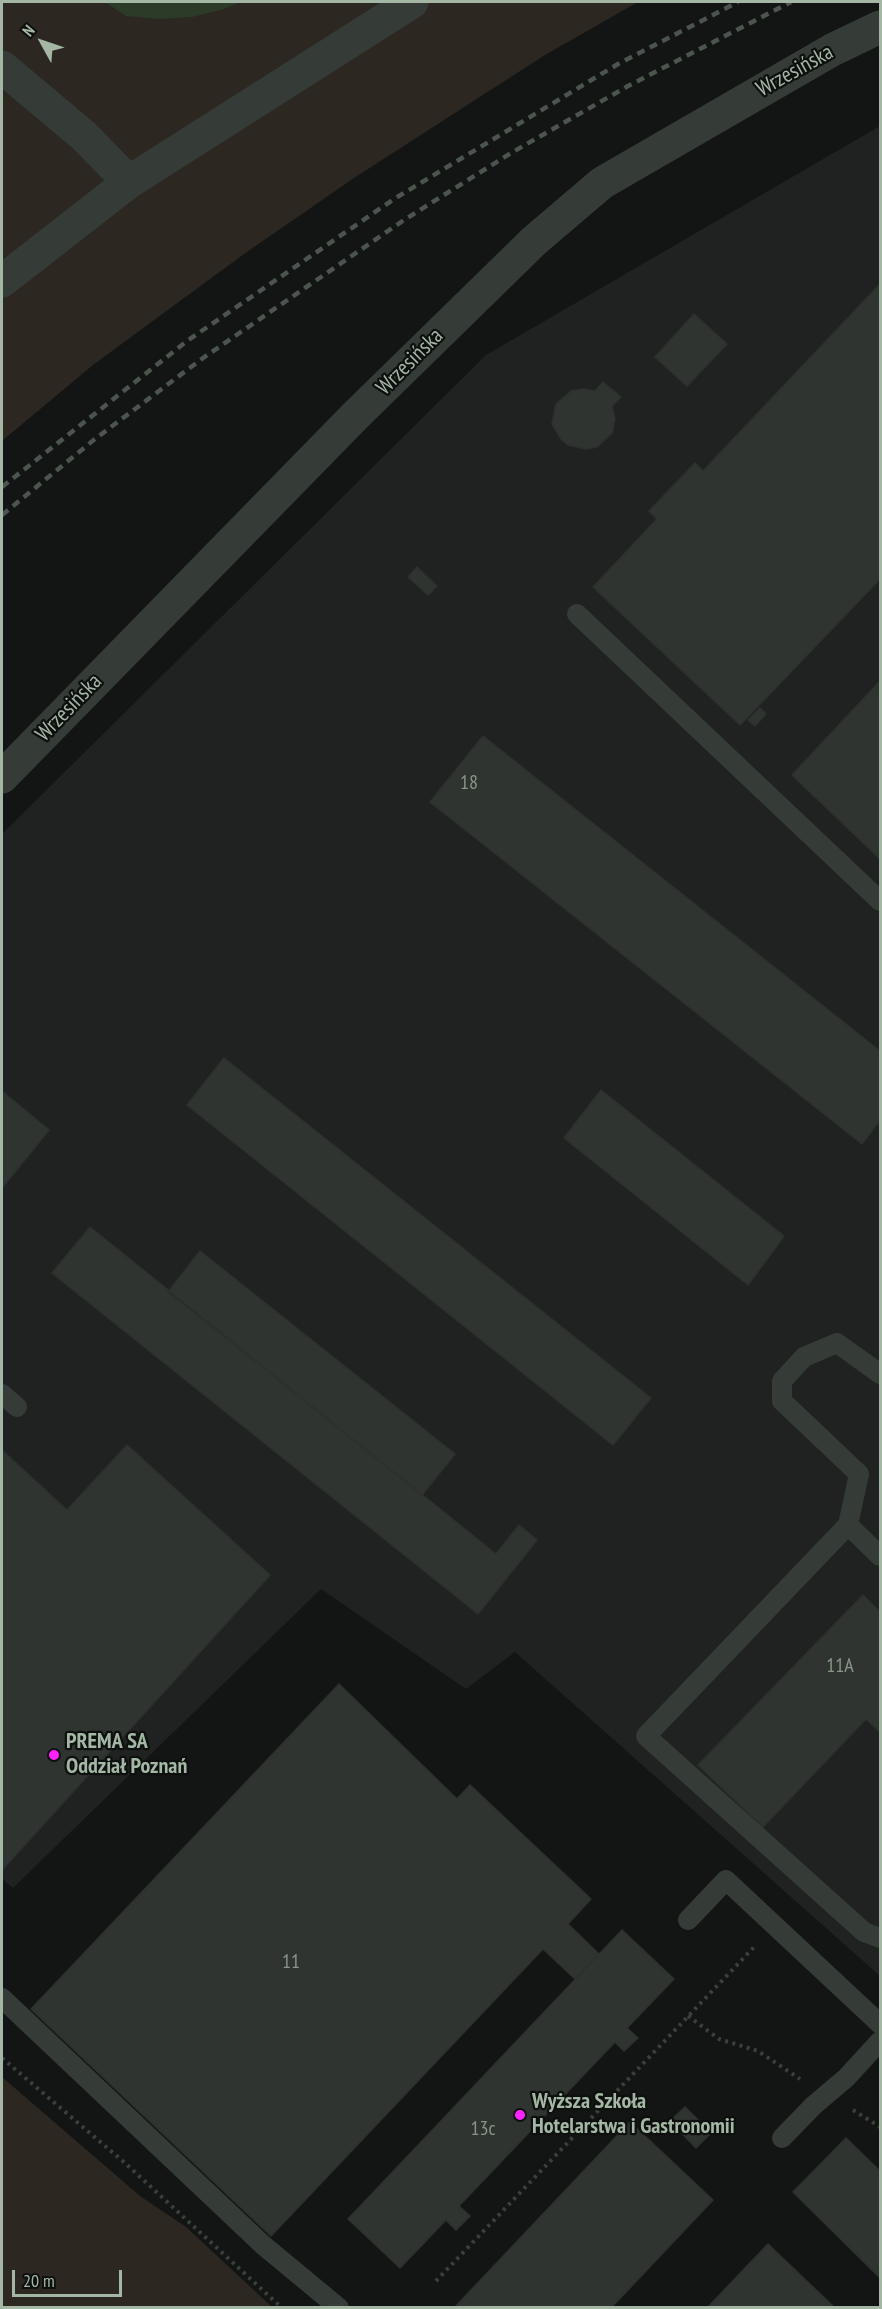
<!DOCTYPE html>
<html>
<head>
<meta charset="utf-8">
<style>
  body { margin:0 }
  #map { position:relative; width:882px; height:2309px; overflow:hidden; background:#131514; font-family:"PT Sans Narrow",sans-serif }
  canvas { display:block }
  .frame { position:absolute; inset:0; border:3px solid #a3b7a4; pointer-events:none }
  .north { position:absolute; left:12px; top:12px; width:60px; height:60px; -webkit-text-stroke:4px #0e100f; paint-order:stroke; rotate:310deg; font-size:16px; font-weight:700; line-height:24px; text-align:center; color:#a3b7a4 }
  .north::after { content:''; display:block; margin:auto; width:21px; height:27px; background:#a3b7a4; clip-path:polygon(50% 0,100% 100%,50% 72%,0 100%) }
  .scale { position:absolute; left:12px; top:2270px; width:110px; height:27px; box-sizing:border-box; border:3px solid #a3b7a4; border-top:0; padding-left:8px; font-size:18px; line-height:21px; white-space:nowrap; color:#a3b7a4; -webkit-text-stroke:4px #0e100f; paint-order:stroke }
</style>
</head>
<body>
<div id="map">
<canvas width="882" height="2309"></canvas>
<div class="frame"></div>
<div class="north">N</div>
<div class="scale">20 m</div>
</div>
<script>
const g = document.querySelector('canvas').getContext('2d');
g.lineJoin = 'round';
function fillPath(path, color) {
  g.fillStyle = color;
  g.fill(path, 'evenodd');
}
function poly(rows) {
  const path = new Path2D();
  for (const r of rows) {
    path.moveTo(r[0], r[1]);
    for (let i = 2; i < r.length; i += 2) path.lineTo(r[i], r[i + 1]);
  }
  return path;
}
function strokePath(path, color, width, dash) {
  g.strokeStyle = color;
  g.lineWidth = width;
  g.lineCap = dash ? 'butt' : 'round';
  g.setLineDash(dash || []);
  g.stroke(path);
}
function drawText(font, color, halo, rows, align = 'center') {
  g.font = font + ' "PT Sans Narrow",sans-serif';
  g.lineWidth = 4.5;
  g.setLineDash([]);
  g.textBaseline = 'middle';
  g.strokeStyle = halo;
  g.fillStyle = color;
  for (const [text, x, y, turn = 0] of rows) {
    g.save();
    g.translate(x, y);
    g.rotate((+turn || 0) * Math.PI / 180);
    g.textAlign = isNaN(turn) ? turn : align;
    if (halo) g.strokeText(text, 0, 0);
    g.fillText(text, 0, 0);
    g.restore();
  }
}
fillPath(poly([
  [880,126,880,1976,515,1652,466,1689,321,1589,13,1888,2,1879,2,834,486,355]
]), '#1f2220');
fillPath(poly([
  [2,2,638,2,545,55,354,178,244,254,93,365,2,441],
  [2,2077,140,2196,186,2227,272,2307,2,2307]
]), '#2d2722');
fillPath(poly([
  [105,2,241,2,221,10,192,17,160,19,126,16]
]), '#2c3a28');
const building = poly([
  [880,284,880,579,740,725,593,587,657,519,649,511,695,463,703,471,880,284],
  [694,314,727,344,687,386,655,357,694,314],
  [603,382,621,397,612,406,615,419,612,433,597,447,586,449,568,445,561,439,552,424,556,404,571,391,583,389,595,391,603,382],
  [417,567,437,586,428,595,408,577,417,567],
  [880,681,880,859,792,775,880,681],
  [760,708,766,714,755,726,748,720,760,708],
  [483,736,880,1051,880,1120,862,1144,430,802,483,736],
  [224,1058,651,1398,613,1445,187,1105,224,1058],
  [601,1090,784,1236,748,1285,564,1138,601,1090],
  [2,1091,49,1130,2,1188,2,1091],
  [90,1227,496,1554,519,1525,537,1540,478,1614,52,1273,90,1227],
  [200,1251,455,1454,422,1495,168,1292,200,1251],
  [127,1445,270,1575,2,1870,2,1450,67,1510,127,1445],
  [863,1595,880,1612,880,1732,866,1719,763,1827,698,1765,863,1595],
  [339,1684,457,1799,470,1785,591,1899,568,1924,599,1954,575,1979,543,1949,271,2236,31,2009,339,1684],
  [622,1930,674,1979,627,2028,638,2038,624,2051,615,2042,459,2206,470,2216,456,2230,446,2220,400,2268,348,2219,622,1930],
  [685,2107,711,2133,696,2148,670,2121,685,2107],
  [630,2122,713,2200,611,2308,454,2308,630,2122],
  [846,2138,880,2171,880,2278,793,2192,846,2138],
  [768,2244,835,2308,707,2308,768,2244]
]);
fillPath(building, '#303431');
strokePath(building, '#2d312e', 1.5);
strokePath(poly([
  [688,2016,719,2039,758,2051,800,2079],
  [2,2058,125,2163,282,2308],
  [853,2110,880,2127],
  [436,2281,756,1945]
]), '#39413a', 4, [3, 4.5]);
strokePath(poly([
  [577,614,880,901],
  [2,1394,17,1407],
  [848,1525,859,1474,782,1401,782,1381,804,1357,837,1343,880,1374],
  [880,1556,848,1525,646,1736,864,1932,880,1938],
  [688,1920,726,1880,880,2024],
  [2,1998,263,2245,339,2308],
  [782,2138,814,2105,847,2077,880,2041]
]), '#353c37', 20);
strokePath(poly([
  [2,67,84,136,129,182],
  [2,281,129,182,412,2],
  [2,777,355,416,534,241,602,183,832,50,880,27]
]), '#353c37', 33);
strokePath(poly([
  [2,487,187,341,394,199,618,64,738,2],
  [2,515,95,439,203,358,404,220,511,153,628,86,791,2]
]), '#4c554d', 4.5, [8, 6]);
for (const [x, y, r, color] of [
  [54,1755,6,"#ff21fc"],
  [520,2115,6,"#ff21fc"]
]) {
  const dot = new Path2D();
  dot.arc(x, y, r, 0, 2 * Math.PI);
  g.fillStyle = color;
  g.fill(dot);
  strokePath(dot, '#0e100f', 2);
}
drawText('20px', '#869687', null, [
  ["18",469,783],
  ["11A",840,1666],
  ["11",291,1962],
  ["13c",483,2129]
]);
drawText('22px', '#a3b7a4', '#0e100f', [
  ["Wrzesińska",795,71,-29],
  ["Wrzesińska",410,362,-45],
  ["Wrzesińska",69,708,-46]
]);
drawText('bold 22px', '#a3b7a4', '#0e100f', [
  ["PREMA SA",66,1742],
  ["Oddział Poznań",66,1767],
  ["Wyższa Szkoła",532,2102],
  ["Hotelarstwa i Gastronomii",532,2127]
], 'left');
</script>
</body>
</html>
